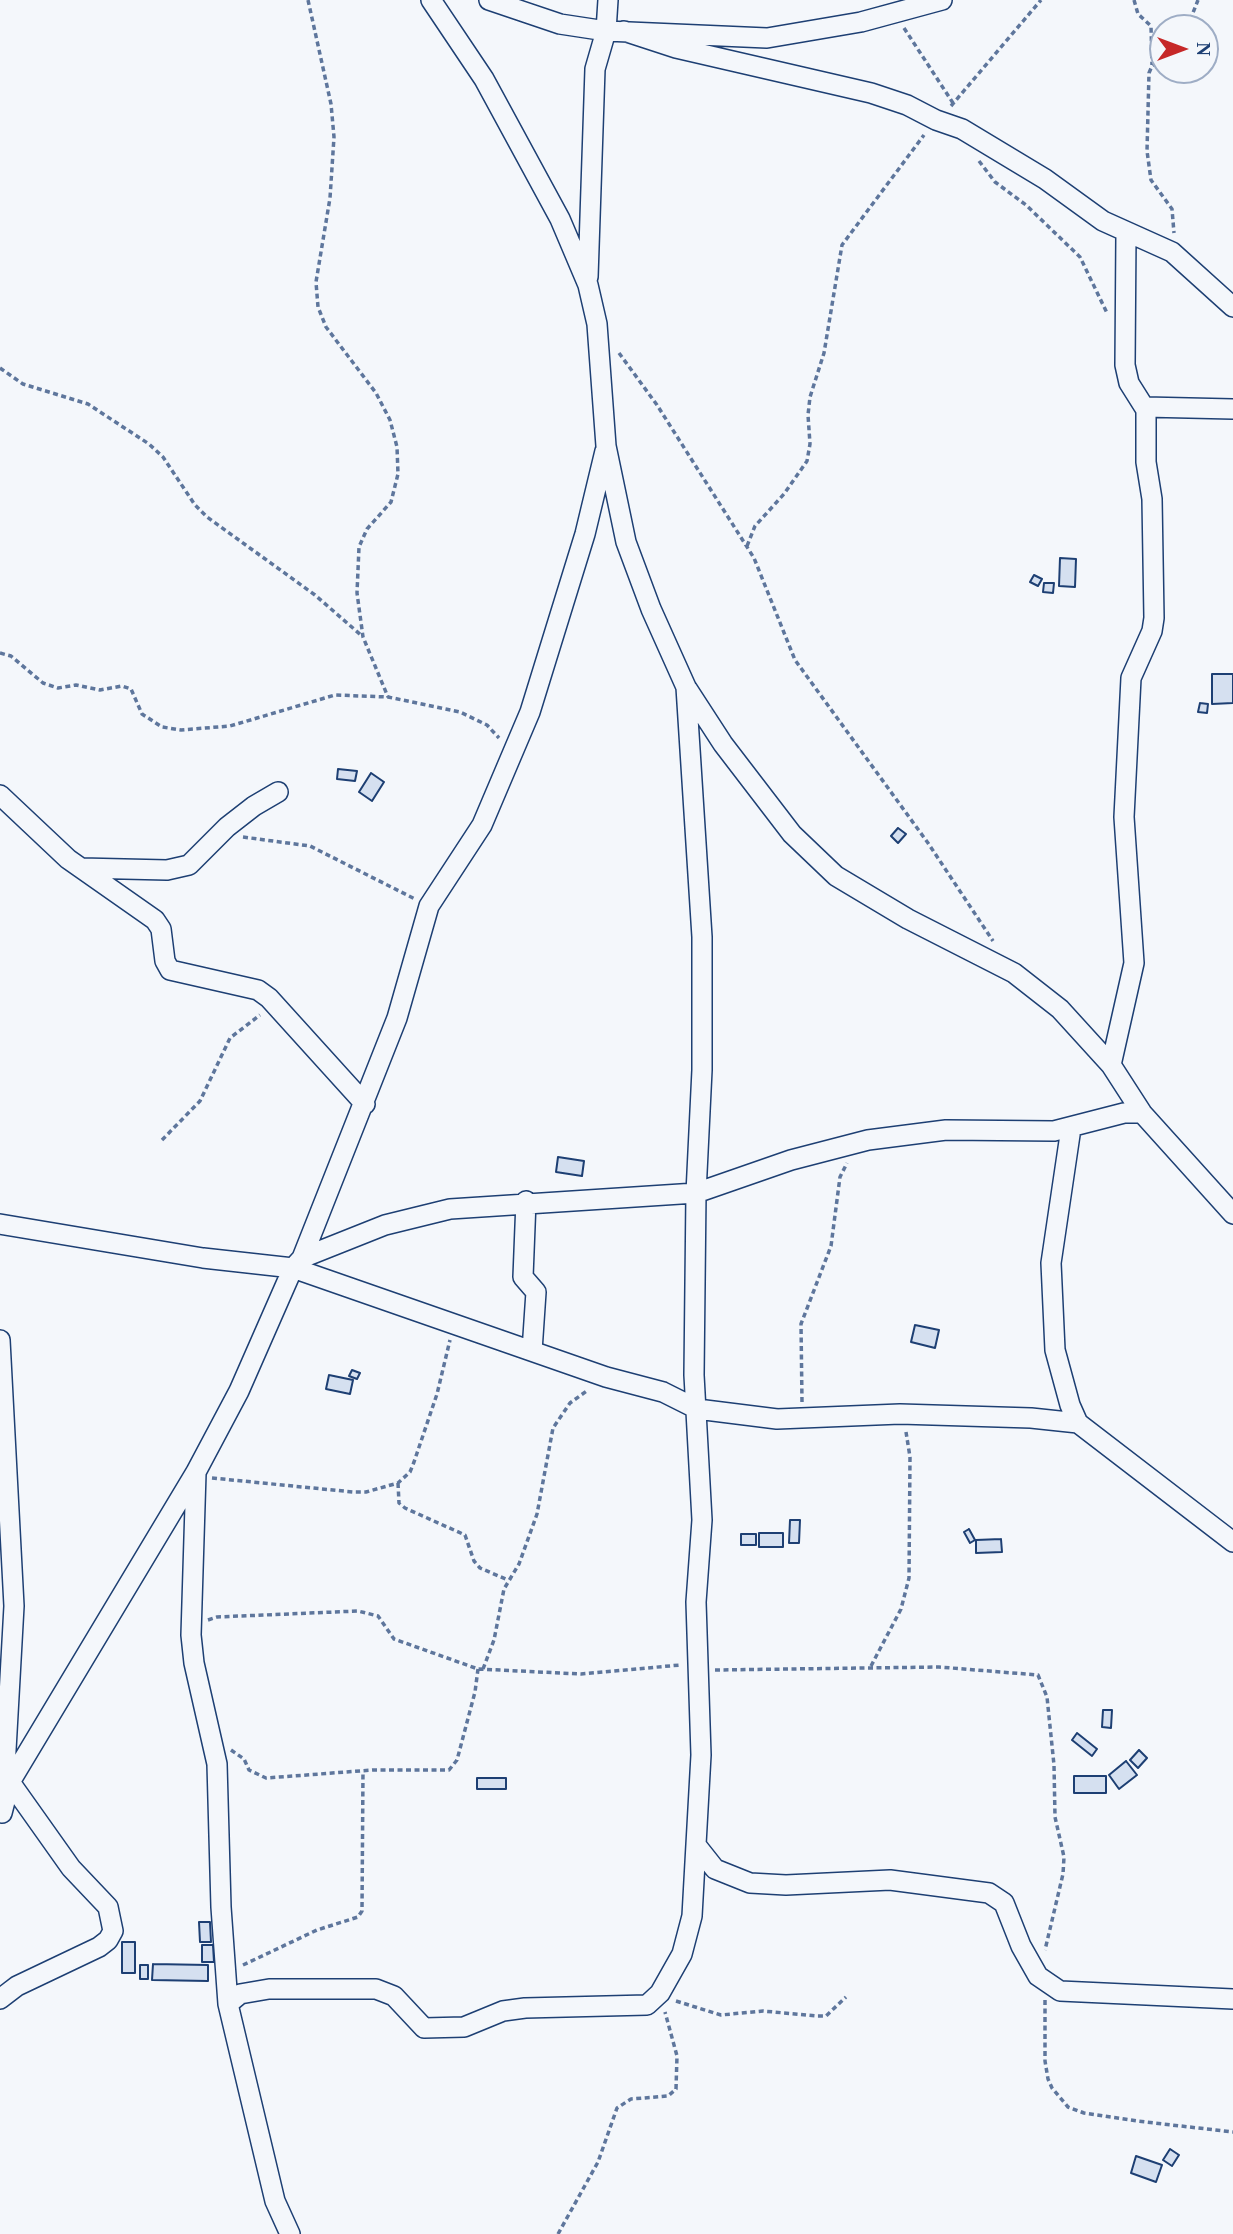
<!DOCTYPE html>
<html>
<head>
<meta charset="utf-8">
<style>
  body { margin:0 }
  #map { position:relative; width:1233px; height:2234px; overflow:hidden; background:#f4f7fb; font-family:"Times New Roman",serif }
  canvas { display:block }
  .north { position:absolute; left:1149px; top:14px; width:70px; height:70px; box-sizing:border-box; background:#f4f7fb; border:2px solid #9eadc5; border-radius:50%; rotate:90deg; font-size:19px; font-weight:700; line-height:28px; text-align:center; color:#1d3f73 }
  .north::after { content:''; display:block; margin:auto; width:24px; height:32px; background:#c62828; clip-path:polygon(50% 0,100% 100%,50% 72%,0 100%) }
</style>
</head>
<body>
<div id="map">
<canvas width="1233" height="2234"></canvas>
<div class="north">N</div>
</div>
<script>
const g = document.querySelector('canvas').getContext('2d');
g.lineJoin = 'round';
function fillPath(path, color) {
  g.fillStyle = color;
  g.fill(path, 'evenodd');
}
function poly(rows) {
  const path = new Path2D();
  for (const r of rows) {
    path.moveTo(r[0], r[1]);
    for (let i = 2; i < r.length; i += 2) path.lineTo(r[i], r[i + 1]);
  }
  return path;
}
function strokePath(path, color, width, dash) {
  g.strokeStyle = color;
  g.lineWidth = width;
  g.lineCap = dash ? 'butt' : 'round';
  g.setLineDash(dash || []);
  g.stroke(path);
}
const building = poly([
  [1060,558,1076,559,1075,587,1059,586,1060,558],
  [1034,575,1042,579,1038,586,1030,582,1034,575],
  [1044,583,1054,583,1053,593,1043,592,1044,583],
  [1212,674,1233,674,1233,703,1212,704,1212,674],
  [1200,703,1208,704,1207,713,1198,712,1200,703],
  [338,769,357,771,355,781,337,779,338,769],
  [371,773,384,782,372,801,359,792,371,773],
  [898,828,906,834,898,843,891,836,898,828],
  [558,1157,584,1161,582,1176,556,1172,558,1157],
  [915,1325,939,1330,935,1348,911,1342,915,1325],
  [352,1370,360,1373,357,1379,349,1376,352,1370],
  [329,1375,353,1380,350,1394,326,1389,329,1375],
  [790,1520,800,1520,799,1543,789,1543,790,1520],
  [969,1529,975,1540,970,1543,964,1532,969,1529],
  [759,1533,783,1533,783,1547,759,1547,759,1533],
  [741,1534,756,1534,756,1545,741,1545,741,1534],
  [1001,1539,1002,1552,976,1553,976,1540,1001,1539],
  [1103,1710,1112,1710,1111,1728,1102,1727,1103,1710],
  [1077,1733,1097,1749,1092,1756,1072,1740,1077,1733],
  [1139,1750,1147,1758,1138,1768,1130,1760,1139,1750],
  [1126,1761,1137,1775,1119,1789,1109,1775,1126,1761],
  [1074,1776,1106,1776,1106,1793,1074,1793,1074,1776],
  [477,1778,506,1778,506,1789,477,1789,477,1778],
  [199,1922,210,1922,211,1942,200,1942,199,1922],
  [122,1942,135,1942,135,1973,122,1973,122,1942],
  [202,1945,213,1945,214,1962,202,1962,202,1945],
  [153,1964,208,1965,208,1981,152,1980,153,1964],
  [140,1965,148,1965,148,1979,140,1979,140,1965],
  [1170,2149,1179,2155,1172,2166,1163,2160,1170,2149],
  [1136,2156,1162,2165,1156,2182,1131,2173,1136,2156]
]);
fillPath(building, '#d5e0f0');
strokePath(building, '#1d3f73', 2);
const minor = poly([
  [431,0,484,79,560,219,588,285,597,324,606,446,626,542,651,609,686,687,723,744,792,834,836,876,908,919,1014,973,1060,1009,1111,1065,1142,1113,1233,1214],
  [489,0,560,24,606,31,767,38,861,22,942,0],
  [624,31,676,48,871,93,907,105,936,120,962,129,1045,179,1103,221,1172,252,1233,307],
  [588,277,595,69,606,31,608,0],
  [1145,407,1233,409],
  [0,795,68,859,155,920,161,929,165,961,170,970,258,990,269,998,365,1104],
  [81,868,167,870,189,865,227,827,254,806,278,792],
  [1111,1065,1134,963,1124,817,1131,678,1152,631,1154,618,1152,499,1146,462,1146,410,1129,383,1125,365,1126,234],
  [1071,1128,1051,1263,1055,1350,1070,1405,1078,1423,1233,1542],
  [526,1201,523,1277,536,1292,532,1351],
  [0,1224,203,1258,293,1268,606,1377,663,1392,697,1409,777,1419,900,1414,1031,1418,1078,1423],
  [302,1258,385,1225,450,1209,696,1193,791,1160,868,1140,946,1130,1054,1131,1124,1113,1142,1113],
  [0,1340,14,1606,4,1786],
  [196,1473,191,1635,194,1663,217,1764,221,1907,228,2004,275,2201,290,2234],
  [2,1813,10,1782,196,1472,239,1391,293,1268,302,1258,397,1018,429,906,482,825,530,712,585,534,605,451],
  [696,1845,715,1869,750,1883,786,1885,890,1880,989,1893,1004,1903,1021,1946,1038,1976,1060,1991,1233,1999],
  [0,1999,17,1986,99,1947,108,1940,113,1931,108,1907,71,1868,10,1782],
  [228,2004,240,1994,269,1989,376,1989,394,1996,424,2028,464,2027,503,2011,525,2008,647,2005,660,1993,682,1954,692,1916,701,1755,696,1602,702,1520,694,1375,696,1193,702,1070,702,937,686,687]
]);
strokePath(minor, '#1d3f73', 22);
strokePath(poly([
  [308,0,331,104,334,137,330,198,316,282,318,307,326,327,376,393,390,420,397,447,398,474,391,502,367,529,359,547,357,593,363,637,388,697],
  [1134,0,1138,14,1151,26,1152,65],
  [904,28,953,103],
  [1187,28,1198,0],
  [1163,57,1152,66,1149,73,1147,151,1151,180,1172,209,1174,233],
  [951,106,1041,0],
  [979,161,995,182,1026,205,1080,257,1107,313],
  [619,353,657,405,754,558,795,660,928,843,993,941],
  [0,368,23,384,88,404,149,444,163,457,195,505,207,517,315,595,362,636],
  [747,546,755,526,784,494,807,461,810,444,808,415,810,397,824,353,842,245,924,135],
  [0,653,11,656,43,683,58,688,76,685,100,690,122,686,131,689,142,714,162,727,181,730,230,726,335,695,388,697,460,712,487,725,499,738],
  [243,837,310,846,415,899],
  [162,1140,200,1101,230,1038,260,1015],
  [802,1402,801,1324,831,1246,840,1177,847,1163],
  [212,1478,353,1492,366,1492,398,1483,410,1472,414,1462,437,1394,450,1340],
  [398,1483,399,1503,405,1508,465,1535,474,1561,480,1568,508,1580],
  [208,1620,217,1617,358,1611,378,1616,394,1639,478,1669,581,1674,680,1665],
  [871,1666,901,1609,909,1578,910,1457,906,1432],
  [483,1669,494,1640,504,1589,519,1564,537,1514,553,1428,570,1403,588,1390],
  [715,1670,939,1667,1038,1675,1047,1697,1054,1765,1055,1817,1064,1857,1063,1874,1045,1950],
  [231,1750,244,1759,249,1770,266,1778,373,1770,449,1770,457,1760,475,1692,478,1669],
  [243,1965,317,1930,358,1917,362,1911,363,1771],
  [1045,2000,1045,2061,1048,2079,1052,2088,1068,2107,1084,2113,1137,2121,1233,2132],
  [676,2001,721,2015,763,2011,817,2016,826,2016,846,1997],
  [558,2234,598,2162,617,2108,631,2099,668,2096,676,2089,677,2056,665,2012]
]), '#5e769c', 3.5, [5, 3.5]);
strokePath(minor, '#f4f7fb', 19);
</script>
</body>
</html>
